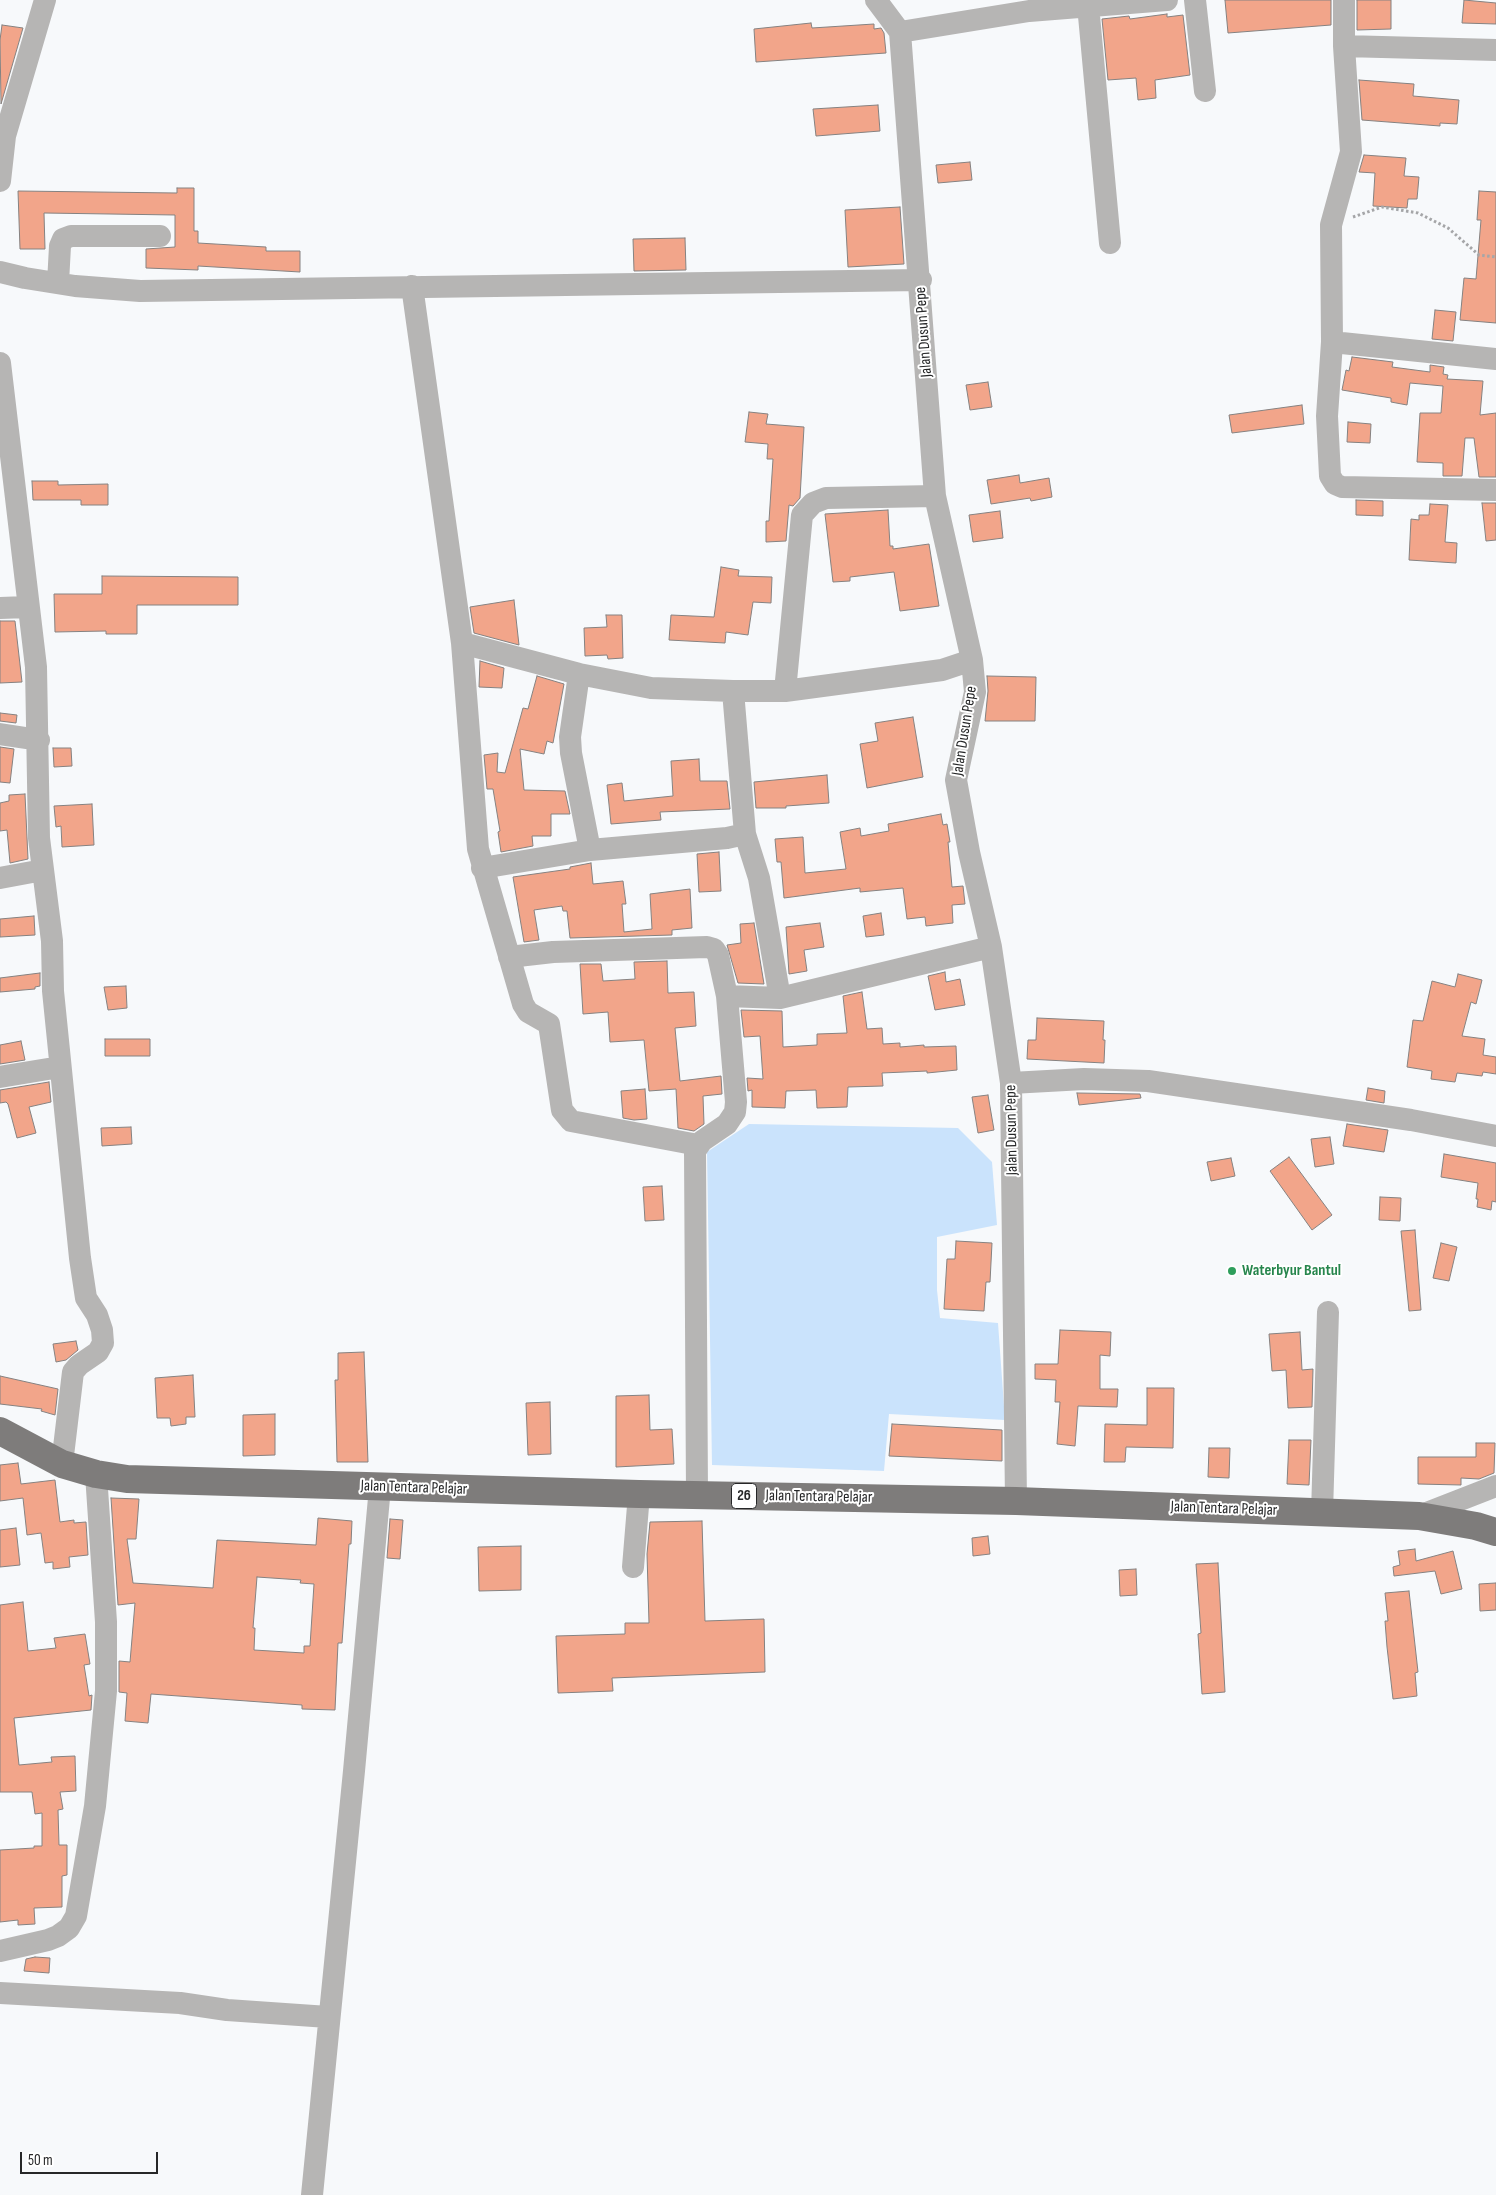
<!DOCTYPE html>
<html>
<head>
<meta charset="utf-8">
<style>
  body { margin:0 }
  #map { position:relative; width:1496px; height:2195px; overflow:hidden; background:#f7f9fb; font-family:"Sofia Sans Condensed",sans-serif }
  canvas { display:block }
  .scale { position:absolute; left:20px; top:2152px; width:138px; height:22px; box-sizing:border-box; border:2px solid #262728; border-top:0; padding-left:6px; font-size:15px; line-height:18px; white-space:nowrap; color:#262728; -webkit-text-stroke:4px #fff; paint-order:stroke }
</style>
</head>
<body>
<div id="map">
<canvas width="1496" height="2195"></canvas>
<div class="scale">50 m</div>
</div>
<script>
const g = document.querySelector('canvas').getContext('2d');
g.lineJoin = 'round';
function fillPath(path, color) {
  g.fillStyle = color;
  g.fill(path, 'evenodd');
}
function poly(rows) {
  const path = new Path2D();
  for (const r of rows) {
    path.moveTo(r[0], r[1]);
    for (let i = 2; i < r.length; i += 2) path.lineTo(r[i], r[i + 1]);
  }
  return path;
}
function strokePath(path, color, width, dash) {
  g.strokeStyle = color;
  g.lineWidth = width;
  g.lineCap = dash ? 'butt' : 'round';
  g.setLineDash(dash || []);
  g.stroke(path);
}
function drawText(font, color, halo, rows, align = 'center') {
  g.font = font + ' "Sofia Sans Condensed",sans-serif';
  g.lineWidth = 4;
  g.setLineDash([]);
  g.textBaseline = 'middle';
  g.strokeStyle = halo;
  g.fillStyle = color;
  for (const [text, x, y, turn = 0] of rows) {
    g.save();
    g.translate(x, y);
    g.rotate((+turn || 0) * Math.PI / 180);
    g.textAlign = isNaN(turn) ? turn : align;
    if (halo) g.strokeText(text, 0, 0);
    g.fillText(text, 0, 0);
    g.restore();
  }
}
fillPath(poly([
  [749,1124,958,1128,992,1162,997,1225,937,1237,937,1290,940,1318,998,1323,1005,1420,889,1414,884,1471,712,1465,707,1152]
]), '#cae3fc');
const building = poly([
  [1225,0,1331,0,1331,25,1228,33,1225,0],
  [1357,0,1391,0,1391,29,1357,30,1357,0],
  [1464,0,1496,3,1496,24,1462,23,1464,0],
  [1167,14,1167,17,1183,15,1190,75,1155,80,1156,98,1138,100,1136,78,1108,80,1102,19,1129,16,1130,19,1167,14],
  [811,23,812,28,874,24,874,29,881,28,884,33,886,53,756,62,754,29,811,23],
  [2,25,23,28,1,104,0,40,2,25],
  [1359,80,1414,84,1413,96,1459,100,1457,124,1440,123,1440,126,1362,120,1359,80],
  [878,105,880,131,816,136,813,109,878,105],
  [1364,155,1406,158,1404,176,1419,177,1417,199,1408,199,1407,208,1373,206,1375,173,1359,172,1364,155],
  [970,162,972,180,938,183,936,165,970,162],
  [177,188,194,188,194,231,198,231,198,243,266,247,266,251,300,251,300,272,198,266,198,270,146,268,146,249,175,247,175,215,44,213,45,249,20,249,18,191,177,193,177,188],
  [1479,191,1496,192,1496,323,1460,320,1464,278,1476,279,1481,220,1477,220,1479,191],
  [900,207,904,264,848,267,845,210,900,207],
  [685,238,686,270,634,271,633,239,685,238],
  [1435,310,1456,312,1453,341,1432,339,1435,310],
  [1352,357,1393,362,1392,367,1430,372,1430,365,1444,367,1443,374,1448,375,1447,379,1483,381,1480,415,1496,413,1496,477,1479,477,1474,438,1465,438,1462,476,1443,476,1443,463,1417,462,1420,413,1441,413,1443,386,1410,383,1407,405,1391,402,1391,398,1342,390,1346,370,1349,371,1352,357],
  [988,382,992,407,970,410,966,385,988,382],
  [1302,405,1304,424,1232,433,1229,415,1302,405],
  [749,412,768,414,766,424,804,427,800,498,793,506,789,505,786,541,766,542,766,521,769,521,773,459,767,459,768,444,745,442,749,412],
  [1348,422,1371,424,1370,443,1347,442,1348,422],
  [1019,475,1020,483,1049,478,1052,497,1031,501,1030,498,991,504,987,480,1019,475],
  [32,481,58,481,58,485,108,484,108,505,81,505,81,500,33,500,32,481],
  [1356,500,1383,501,1383,516,1356,515,1356,500],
  [1482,503,1496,503,1496,540,1486,541,1482,503],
  [1430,504,1448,505,1445,542,1457,543,1456,563,1409,560,1411,519,1419,520,1419,515,1429,515,1430,504],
  [888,510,890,546,893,546,893,549,929,544,939,606,900,611,894,572,850,577,850,581,833,582,825,514,888,510],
  [1000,511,1003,538,973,542,969,515,1000,511],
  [721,567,739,570,738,576,772,577,771,603,753,602,748,635,726,632,725,643,669,640,671,615,714,617,721,567],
  [102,576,238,577,238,605,137,605,137,634,106,634,106,631,55,632,54,594,102,594,102,576],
  [514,600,519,645,474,633,470,607,514,600],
  [606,615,622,615,623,658,608,659,607,655,585,656,584,628,607,627,606,615],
  [0,621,15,621,22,682,0,683,0,621],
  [480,661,504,668,502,688,479,687,480,661],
  [537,676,564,684,553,743,547,741,544,754,520,749,524,790,565,791,570,814,551,814,551,836,532,836,533,846,501,852,498,832,500,831,493,789,487,789,484,755,498,753,497,772,505,773,523,708,528,709,537,676],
  [987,676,1036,677,1035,721,985,721,988,691,987,676],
  [0,713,17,715,16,723,0,721,0,713],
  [913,717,923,777,867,788,860,744,878,741,875,723,913,717],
  [0,747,14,749,10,783,0,782,0,747],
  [53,748,71,748,72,766,54,767,53,748],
  [699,759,700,781,727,781,730,809,660,812,661,820,611,824,607,785,622,783,624,801,673,796,671,761,699,759],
  [827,775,829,803,786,806,786,808,756,808,754,782,827,775],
  [25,794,28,859,10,863,7,830,0,831,0,803,9,801,9,795,25,794],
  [92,804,94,845,62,847,61,826,56,827,54,806,92,804],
  [941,814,943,825,947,824,950,842,948,842,952,887,963,886,965,904,952,905,953,923,926,926,925,917,907,919,903,888,860,892,860,888,784,898,781,862,777,862,775,839,803,837,805,873,846,869,840,832,860,828,861,836,889,831,888,824,941,814],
  [719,852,721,891,699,892,697,854,719,852],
  [591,863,593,884,623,881,626,904,622,904,624,932,652,929,650,894,690,889,692,928,672,930,672,935,570,938,567,911,563,911,562,906,534,910,539,940,524,942,513,877,570,869,570,867,591,863],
  [881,913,884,935,866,937,863,916,881,913],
  [34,916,35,935,0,937,0,919,34,916],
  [754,923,764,984,738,983,727,945,741,943,740,924,754,923],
  [820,923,824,947,804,950,807,971,789,974,786,927,820,923],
  [667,961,668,993,694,992,696,1026,675,1028,680,1081,721,1076,722,1094,703,1096,704,1124,694,1131,678,1128,676,1089,649,1091,644,1040,610,1042,608,1012,583,1014,580,964,601,964,603,981,635,979,634,962,667,961],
  [945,972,946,982,960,979,965,1005,935,1010,928,976,945,972],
  [40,973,40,986,35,987,35,989,0,992,0,978,40,973],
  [1458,974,1482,980,1476,1004,1471,1002,1462,1036,1485,1039,1483,1055,1496,1057,1496,1074,1483,1072,1482,1076,1457,1073,1455,1082,1431,1079,1432,1071,1407,1067,1413,1020,1423,1021,1432,981,1455,987,1458,974],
  [126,986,127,1008,108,1010,104,987,126,986],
  [862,992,867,1029,882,1028,883,1044,900,1043,900,1047,924,1045,924,1047,956,1046,957,1070,927,1073,927,1071,882,1073,883,1086,848,1087,847,1107,817,1108,816,1090,786,1091,785,1108,752,1107,752,1090,748,1091,747,1078,763,1079,760,1036,744,1037,741,1010,782,1011,783,1047,817,1045,817,1034,847,1033,843,996,862,992],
  [1037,1018,1104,1021,1103,1040,1105,1040,1104,1063,1027,1059,1028,1040,1036,1040,1037,1018],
  [105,1039,150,1039,150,1056,105,1056,105,1039],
  [21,1041,25,1060,0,1064,0,1045,21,1041],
  [49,1082,51,1102,29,1107,36,1133,17,1138,8,1104,6,1102,0,1103,0,1090,49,1082],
  [1368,1088,1385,1091,1384,1103,1366,1100,1368,1088],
  [645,1089,647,1119,634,1120,623,1118,621,1091,645,1089],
  [1077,1093,1140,1094,1141,1098,1079,1105,1077,1093],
  [988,1095,994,1130,978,1133,972,1097,988,1095],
  [1347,1124,1388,1130,1384,1152,1343,1146,1347,1124],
  [131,1127,132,1144,102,1146,101,1128,131,1127],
  [1330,1137,1334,1164,1315,1167,1311,1139,1330,1137],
  [1444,1154,1496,1163,1496,1202,1492,1201,1491,1210,1477,1207,1478,1199,1476,1199,1478,1183,1441,1177,1444,1154],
  [1289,1157,1332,1215,1312,1230,1270,1171,1289,1157],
  [1231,1158,1235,1176,1211,1181,1207,1162,1231,1158],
  [662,1186,664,1220,645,1221,643,1187,662,1186],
  [1380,1197,1401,1198,1400,1221,1379,1220,1380,1197],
  [1415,1230,1421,1310,1409,1311,1401,1231,1415,1230],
  [956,1241,992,1243,990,1282,986,1282,984,1311,944,1309,947,1259,955,1259,956,1241],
  [1441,1243,1457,1247,1449,1281,1433,1278,1441,1243],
  [1060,1330,1111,1332,1110,1356,1100,1355,1100,1389,1118,1389,1117,1407,1078,1406,1075,1446,1057,1444,1060,1402,1055,1402,1056,1380,1035,1379,1035,1364,1058,1364,1060,1330],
  [1300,1332,1302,1370,1313,1369,1312,1407,1288,1408,1286,1370,1272,1371,1269,1334,1300,1332],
  [76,1341,78,1350,66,1360,56,1362,53,1344,76,1341],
  [364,1352,368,1462,337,1462,335,1380,338,1380,338,1353,364,1352],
  [193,1375,195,1417,186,1417,186,1424,171,1426,170,1418,157,1418,155,1378,193,1375],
  [0,1376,58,1389,55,1415,41,1411,42,1409,0,1404,0,1376],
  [1147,1388,1174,1388,1173,1448,1126,1447,1125,1462,1104,1462,1105,1424,1147,1425,1147,1388],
  [649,1395,650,1430,672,1429,674,1464,616,1467,616,1396,649,1395],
  [550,1402,551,1454,528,1455,526,1403,550,1402],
  [275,1414,275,1455,243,1456,243,1415,275,1414],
  [892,1424,1002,1430,1002,1461,889,1456,892,1424],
  [1289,1440,1311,1440,1309,1485,1287,1484,1289,1440],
  [1476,1443,1495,1443,1494,1473,1479,1479,1461,1478,1461,1485,1418,1484,1418,1457,1476,1457,1476,1443],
  [1209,1448,1230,1448,1229,1478,1208,1477,1209,1448],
  [18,1463,21,1484,55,1480,60,1522,74,1520,74,1523,86,1522,88,1555,69,1557,70,1567,53,1569,53,1562,45,1563,41,1533,27,1535,23,1498,0,1501,0,1465,18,1463],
  [111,1498,139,1499,136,1539,127,1539,133,1583,213,1588,217,1540,316,1545,318,1518,352,1521,351,1544,349,1544,342,1643,338,1643,335,1710,302,1709,302,1705,151,1694,148,1723,125,1721,127,1693,119,1692,119,1661,130,1662,135,1603,118,1605,111,1498],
  [257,1577,301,1580,300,1583,314,1584,310,1646,304,1646,304,1653,254,1650,255,1628,253,1628,257,1577],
  [390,1519,403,1520,400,1559,387,1558,390,1519],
  [702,1521,705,1621,764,1619,765,1672,612,1678,613,1691,558,1693,556,1636,625,1634,625,1623,649,1623,647,1554,650,1522,702,1521],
  [16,1528,20,1565,0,1567,0,1530,16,1528],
  [988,1536,990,1554,973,1556,972,1538,988,1536],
  [521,1546,521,1590,479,1591,478,1547,521,1546],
  [1415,1549,1416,1561,1453,1551,1462,1589,1441,1594,1435,1571,1394,1576,1393,1567,1400,1565,1398,1551,1415,1549],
  [1218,1563,1225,1692,1202,1694,1198,1634,1201,1633,1196,1564,1218,1563],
  [1136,1569,1137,1595,1120,1596,1119,1570,1136,1569],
  [1496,1583,1496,1610,1480,1611,1479,1584,1496,1583],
  [1409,1591,1418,1672,1415,1673,1417,1696,1393,1699,1387,1647,1385,1621,1388,1621,1385,1593,1409,1591],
  [23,1602,28,1651,56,1648,54,1638,85,1634,90,1664,84,1665,89,1696,92,1695,91,1710,14,1718,19,1765,52,1762,51,1757,75,1756,76,1791,60,1792,63,1809,58,1810,59,1845,67,1845,67,1875,62,1876,62,1907,34,1908,35,1924,18,1925,18,1920,0,1922,0,1850,34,1848,34,1846,42,1846,42,1813,35,1814,32,1792,0,1792,0,1605,23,1602],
  [35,1957,50,1958,49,1973,24,1971,26,1959,35,1957]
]);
fillPath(building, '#f2a58a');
strokePath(building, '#858281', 1);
strokePath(poly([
  [1353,217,1382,207,1418,213,1448,228,1479,255,1496,257]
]), '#a5a6a8', 3, [2.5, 2.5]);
strokePath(poly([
  [876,0,900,32,935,496,972,660,975,692,956,780,969,852,991,947,1011,1083,1016,1501],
  [1195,0,1205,91],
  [1344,0,1344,46,1351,152,1331,225,1332,342,1327,416,1330,476,1335,484,1342,487,1496,490],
  [1088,5,1110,243],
  [900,32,1029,11,1167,0],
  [1344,46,1496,50],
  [0,181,5,136,45,0],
  [0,272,25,278,75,286,140,291,921,280],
  [58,283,60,246,63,239,71,236,160,236],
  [412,286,462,643,478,849,523,1004,528,1012,549,1024,562,1110,571,1121,698,1145],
  [1332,342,1496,359],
  [0,363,36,667,39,838,52,941,53,991,80,1258,86,1298,97,1315,102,1330,103,1343,98,1352,79,1365,73,1372,62,1464],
  [0,608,27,607],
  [462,643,579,674,651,688,733,691,785,691,942,670,972,660],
  [579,674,570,737,571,753,590,850],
  [733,691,745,834,759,878,780,998],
  [785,691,802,515,813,503,826,498,935,496],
  [0,734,39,740],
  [482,868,590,850,727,838,745,834],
  [0,878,43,870],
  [509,957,553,952,707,947,714,949,718,955,727,996,780,998,991,947],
  [0,1077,60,1067],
  [1011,1083,1084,1079,1148,1081,1411,1120,1496,1136],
  [697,1495,695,1151,702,1141,727,1124,735,1112,736,1102,727,996],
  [1322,1513,1328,1312],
  [1419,1516,1496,1486],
  [633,1567,639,1494],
  [0,1951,48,1940,58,1936,69,1928,76,1916,95,1806,106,1691,106,1622,96,1474],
  [0,1993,180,2003,227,2010,328,2017],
  [312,2195,354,1771,380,1487]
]), '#b6b5b4', 22);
strokePath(poly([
  [0,1431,62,1464,96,1474,127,1479,639,1494,1016,1501,1419,1516,1476,1526,1496,1532]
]), '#7e7c7b', 28);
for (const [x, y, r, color] of [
  [1232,1271,5,"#2e9e5b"]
]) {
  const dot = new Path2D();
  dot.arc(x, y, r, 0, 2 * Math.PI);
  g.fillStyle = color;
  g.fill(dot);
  strokePath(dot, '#fff', 2);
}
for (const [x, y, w] of [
  [744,1496,25]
]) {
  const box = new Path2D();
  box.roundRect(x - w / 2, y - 12.5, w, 25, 4);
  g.fillStyle = '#fff';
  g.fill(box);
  strokePath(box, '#262728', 1);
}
drawText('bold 15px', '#262728', null, [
  ["26",744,1496]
]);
drawText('16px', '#262728', '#fff', [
  ["Jalan Dusun Pepe",924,332,-94],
  ["Jalan Dusun Pepe",965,731,-81],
  ["Jalan Dusun Pepe",1012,1130,-91],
  ["Jalan Tentara Pelajar",414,1488,2],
  ["Jalan Tentara Pelajar",819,1497,1],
  ["Jalan Tentara Pelajar",1224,1509,2]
]);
drawText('bold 16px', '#27864d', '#fff', [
  ["Waterbyur Bantul",1242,1271]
], 'left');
</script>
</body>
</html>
